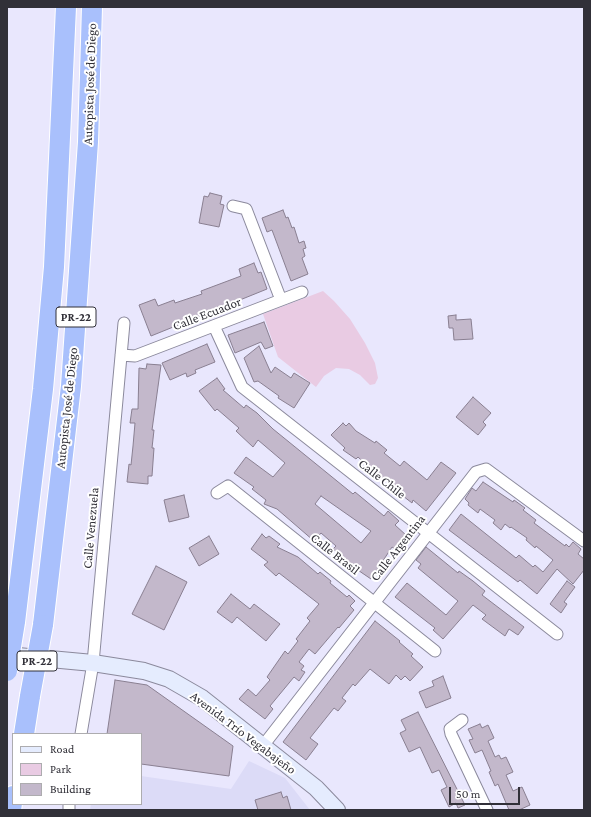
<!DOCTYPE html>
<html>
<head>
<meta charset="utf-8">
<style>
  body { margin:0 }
  #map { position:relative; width:591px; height:817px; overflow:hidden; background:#e9e7fd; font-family:"Crimson Pro",serif }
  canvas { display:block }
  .frame { position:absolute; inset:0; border:8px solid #313038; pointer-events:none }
  .legend { position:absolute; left:12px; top:733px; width:130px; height:72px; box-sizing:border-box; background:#fff; border:1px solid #adacaf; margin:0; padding:5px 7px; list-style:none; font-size:12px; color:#313038 }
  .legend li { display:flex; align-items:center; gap:8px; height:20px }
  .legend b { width:20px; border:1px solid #adacaf }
  .scale { position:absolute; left:449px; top:787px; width:71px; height:18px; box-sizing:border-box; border:2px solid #313038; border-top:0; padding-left:5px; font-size:12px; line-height:14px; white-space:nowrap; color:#313038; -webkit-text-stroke:3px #fff; paint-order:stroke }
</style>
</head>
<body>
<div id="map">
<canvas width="591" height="817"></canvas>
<div class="frame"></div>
<ul class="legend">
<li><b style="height:5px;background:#e5ecfe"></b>Road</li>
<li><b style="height:11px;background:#e9cbe3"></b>Park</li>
<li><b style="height:11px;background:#c3b8cb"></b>Building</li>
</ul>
<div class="scale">50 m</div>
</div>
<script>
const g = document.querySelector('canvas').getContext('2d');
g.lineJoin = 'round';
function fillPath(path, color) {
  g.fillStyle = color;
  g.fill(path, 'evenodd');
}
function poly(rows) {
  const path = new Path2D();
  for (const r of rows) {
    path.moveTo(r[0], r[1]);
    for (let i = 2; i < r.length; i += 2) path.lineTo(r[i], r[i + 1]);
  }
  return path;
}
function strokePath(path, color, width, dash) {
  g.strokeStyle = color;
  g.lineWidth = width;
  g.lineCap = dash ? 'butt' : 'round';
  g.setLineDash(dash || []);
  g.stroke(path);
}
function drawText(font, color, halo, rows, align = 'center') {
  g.font = font + ' "Crimson Pro",serif';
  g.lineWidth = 4;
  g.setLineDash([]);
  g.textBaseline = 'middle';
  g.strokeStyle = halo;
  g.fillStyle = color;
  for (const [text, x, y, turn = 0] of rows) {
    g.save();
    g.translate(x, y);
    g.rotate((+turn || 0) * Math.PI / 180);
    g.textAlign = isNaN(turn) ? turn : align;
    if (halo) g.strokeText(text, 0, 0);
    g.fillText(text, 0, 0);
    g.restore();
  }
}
fillPath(poly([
  [249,761,285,778,310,810,90,810,91,804,141,804,141,776,231,789]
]), '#dcdbf7');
fillPath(poly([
  [323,291,334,301,350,319,365,343,375,363,378,378,375,384,370,385,360,375,349,369,336,368,324,376,316,387,278,357,263,314]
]), '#e9cbe3');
const building = poly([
  [210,193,222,196,220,204,224,205,219,227,199,223,204,196,208,197,210,193],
  [283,210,286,218,288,217,292,228,294,227,299,243,304,241,306,248,303,249,305,256,302,258,308,274,291,281,272,230,267,232,262,218,283,210],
  [254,263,258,273,261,272,267,289,151,336,139,305,155,299,158,306,174,300,175,303,202,294,201,291,241,276,239,269,254,263],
  [456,315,456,320,471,319,473,339,454,340,453,328,449,328,448,316,456,315],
  [264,322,273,346,265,349,261,342,235,353,228,335,264,322],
  [207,344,215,362,195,370,196,373,187,377,186,373,170,380,162,363,207,344],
  [259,346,271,373,275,367,291,378,294,373,310,383,294,408,278,398,279,396,258,381,254,382,244,358,259,346],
  [147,364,161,365,152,430,154,430,152,448,154,448,152,476,148,476,148,484,127,482,129,464,131,465,133,446,135,423,130,423,132,409,138,409,139,368,146,369,147,364],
  [217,378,225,389,223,390,244,408,246,405,257,413,273,429,353,494,355,492,384,516,388,511,399,521,395,525,407,536,395,549,392,547,371,579,346,562,347,561,333,549,336,546,321,533,314,541,277,509,264,504,266,500,252,489,254,487,234,473,246,457,273,477,285,463,258,440,253,447,236,431,239,428,217,409,215,411,199,391,217,378],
  [321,496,371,531,361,543,315,504,321,496],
  [473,397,491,413,483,422,486,425,478,435,456,417,473,397],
  [343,423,346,426,349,423,356,431,375,443,376,441,387,450,384,453,400,466,404,461,427,480,441,462,456,473,426,511,413,500,412,503,403,496,405,494,386,479,384,482,358,457,356,459,343,450,345,448,331,435,343,423],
  [483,482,513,502,514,500,525,508,523,510,536,520,534,523,565,546,566,544,569,547,573,542,581,549,578,554,584,559,584,570,573,584,557,569,537,594,520,580,518,582,449,530,461,514,516,558,519,555,533,567,535,565,543,572,553,560,536,546,535,548,526,540,527,538,511,527,510,528,505,524,501,530,493,523,495,520,480,509,478,513,468,505,469,503,465,499,472,488,476,491,483,482],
  [184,495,189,517,169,522,164,500,184,495],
  [262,534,266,538,269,536,280,544,277,547,298,557,318,574,320,572,331,581,330,583,347,597,349,595,355,601,350,606,354,610,339,628,338,627,315,654,309,649,299,662,304,666,301,670,305,672,299,681,294,677,270,706,273,709,265,719,239,699,248,689,256,696,270,680,267,677,285,651,288,654,298,641,296,639,310,621,307,618,319,604,279,573,276,576,264,565,268,562,251,549,262,534],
  [209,536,219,554,199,566,189,548,209,536],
  [426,547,458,573,459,571,473,581,485,591,482,595,524,627,518,635,509,629,505,636,482,619,486,615,473,605,443,639,433,630,435,628,395,597,407,583,446,615,458,601,418,568,421,564,416,560,426,547],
  [156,566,187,582,164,630,132,614,156,566],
  [567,581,575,587,564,602,567,604,561,613,550,604,567,581],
  [231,594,250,609,254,604,280,624,266,641,237,617,232,623,217,612,231,594],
  [375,621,400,641,399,642,413,654,411,656,423,667,410,681,405,676,401,680,396,675,389,684,370,669,355,686,353,684,342,698,346,701,338,711,334,708,310,738,318,744,306,760,283,742,375,621],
  [443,676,451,698,426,708,419,692,434,686,432,681,443,676],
  [115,680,147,685,233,746,229,776,141,764,141,734,107,734,115,680],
  [418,712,465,805,458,808,456,803,449,807,441,790,447,787,439,770,432,773,420,747,409,752,400,733,406,730,401,720,418,712],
  [480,724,482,728,488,725,494,738,488,741,495,757,499,755,501,759,506,757,513,772,506,775,513,791,522,787,530,805,519,810,509,810,498,784,495,786,489,772,491,771,482,750,475,753,469,740,473,739,468,729,480,724],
  [281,792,283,798,287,796,291,810,258,810,255,800,281,792]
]);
fillPath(building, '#c3b8cb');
strokePath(building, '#897f91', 1);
const street = poly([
  [233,206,246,209,281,300],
  [214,326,242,387,557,634],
  [121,355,135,356,302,292],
  [217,493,228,486,435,651],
  [462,720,450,729,451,734,487,810],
  [81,734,93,663,124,323],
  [262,747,476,472,486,469,584,541],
  [69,810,69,804]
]);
const secondary = poly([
  [7,655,93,663,144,671,169,679,202,698,316,788,337,810]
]);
const highway = poly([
  [15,622,43,389,54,267,66,7],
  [43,625,71,386,88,142,92,7],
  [24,734,30,696],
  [11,810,13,796]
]);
strokePath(street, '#8b899c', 13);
strokePath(secondary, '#8b899c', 18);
strokePath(highway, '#fff', 22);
strokePath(street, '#fff', 11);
strokePath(secondary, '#e5ecfe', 16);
strokePath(highway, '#a9c0fc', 20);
const highwayBridge = poly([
  [7,671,15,622],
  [30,696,43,625]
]);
strokePath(highwayBridge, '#fff', 22, []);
strokePath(highwayBridge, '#a9c0fc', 20);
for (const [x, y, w] of [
  [76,317,40],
  [37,661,40]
]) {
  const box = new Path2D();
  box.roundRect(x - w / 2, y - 10, w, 20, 3);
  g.fillStyle = '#fff';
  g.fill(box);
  strokePath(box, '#313038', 1);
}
drawText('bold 12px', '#313038', null, [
  ["PR-22",76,317],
  ["PR-22",37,661]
]);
drawText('13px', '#313038', '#fff', [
  ["Autopista José de Diego",90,84,-88],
  ["Calle Ecuador",207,314,-21],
  ["Autopista José de Diego",67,408,-84],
  ["Calle Chile",382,479,38],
  ["Calle Venezuela",91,528,-85],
  ["Calle Argentina",398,548,-52],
  ["Calle Brasil",335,554,38],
  ["Avenida Trío Vegabajeño",243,733,37]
]);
</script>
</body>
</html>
